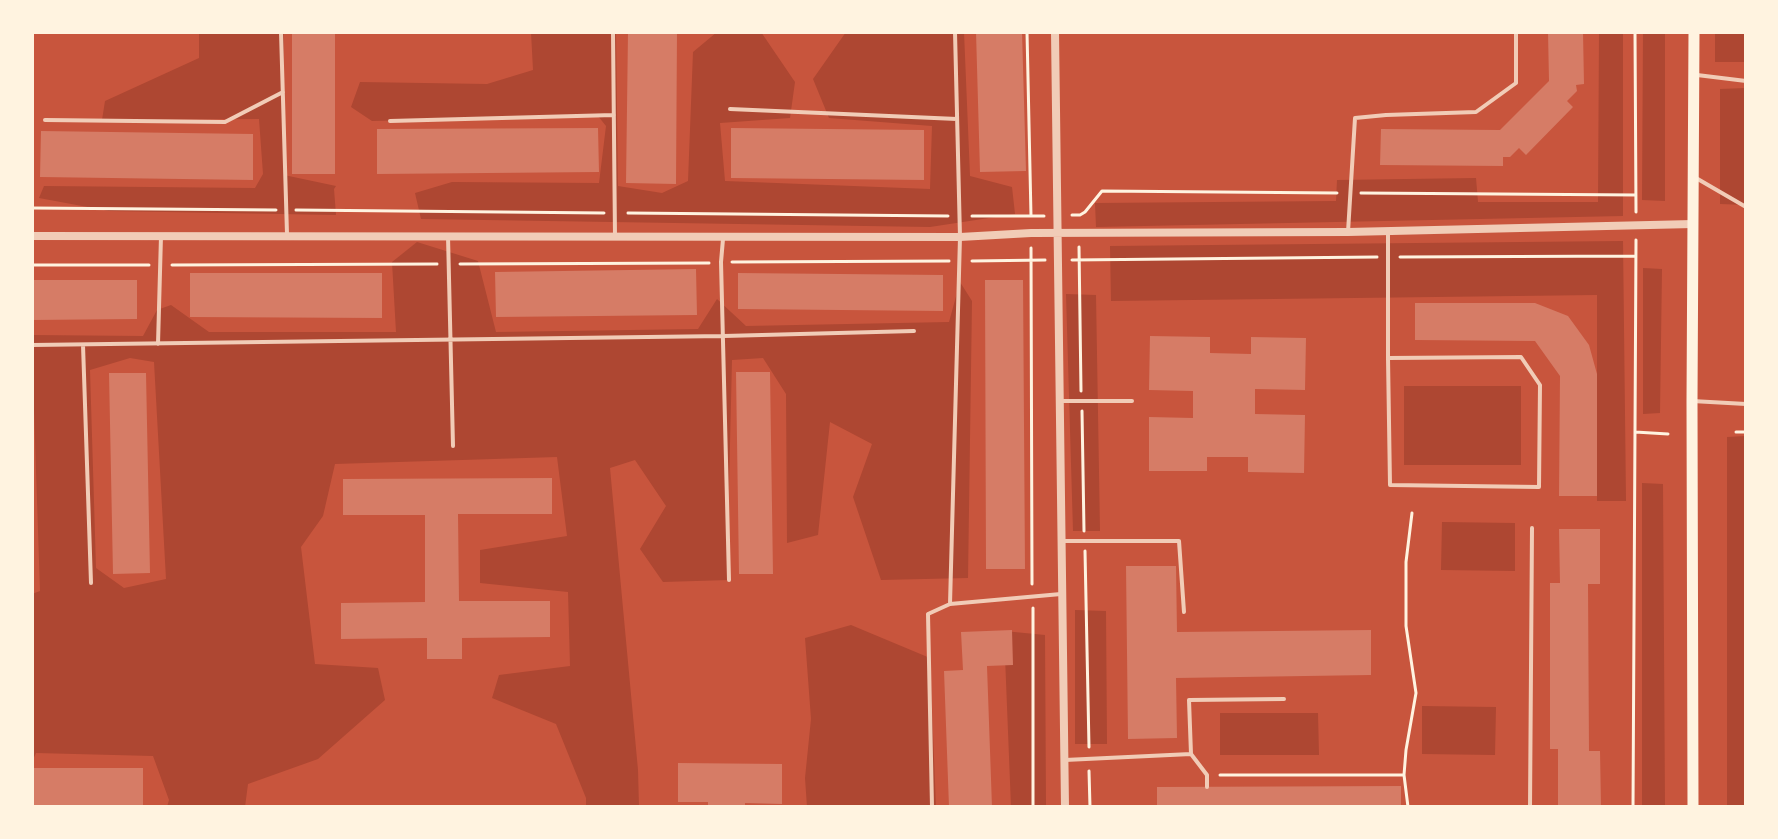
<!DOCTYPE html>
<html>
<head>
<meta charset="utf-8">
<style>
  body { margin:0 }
  #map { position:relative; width:1778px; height:839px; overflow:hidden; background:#c8553d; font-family:"PT Sans",sans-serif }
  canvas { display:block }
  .frame { position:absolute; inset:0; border:34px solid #fff3e0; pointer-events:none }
</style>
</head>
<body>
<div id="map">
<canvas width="1778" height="839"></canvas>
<div class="frame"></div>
</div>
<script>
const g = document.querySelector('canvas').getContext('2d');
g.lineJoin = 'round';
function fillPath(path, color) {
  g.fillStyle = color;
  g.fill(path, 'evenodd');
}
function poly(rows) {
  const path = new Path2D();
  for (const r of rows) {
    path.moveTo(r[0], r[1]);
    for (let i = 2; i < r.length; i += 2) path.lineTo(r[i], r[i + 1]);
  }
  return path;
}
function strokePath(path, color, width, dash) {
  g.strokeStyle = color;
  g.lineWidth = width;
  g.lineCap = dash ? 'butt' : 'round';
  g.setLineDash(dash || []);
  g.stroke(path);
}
fillPath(poly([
  [199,32,284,32,284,175,336,186,334,189,336,215,109,211,39,198,44,186,255,188,263,174,259,119,102,120,105,101,199,58],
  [531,32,616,32,618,186,662,193,688,181,693,52,717,32,761,32,795,82,790,118,720,123,725,181,930,189,932,126,829,118,813,79,846,32,964,32,970,176,1012,187,1015,214,930,227,421,219,415,193,452,182,599,183,606,126,598,116,372,121,351,107,360,82,487,84,533,70],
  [1599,32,1623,32,1623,216,1096,227,1095,203,1336,201,1337,180,1476,178,1478,202,1598,202],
  [1643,32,1665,32,1665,201,1642,200],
  [1715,32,1746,32,1746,62,1715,62],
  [1746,88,1746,205,1720,204,1720,89],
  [1623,241,1626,501,1597,501,1597,295,1111,301,1110,246],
  [417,242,478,261,496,332,698,329,717,299,746,326,949,322,960,282,972,301,968,578,881,580,853,497,872,444,830,422,818,535,787,543,786,394,763,358,732,360,727,571,729,580,663,582,640,549,666,506,635,460,610,468,638,770,639,807,586,807,586,798,556,724,492,698,499,675,570,666,568,592,480,583,480,550,567,536,557,457,335,464,323,516,301,547,315,664,378,668,385,700,318,759,248,784,245,807,167,807,169,800,153,756,36,753,32,762,32,594,40,591,34,409,32,408,32,335,143,336,157,310,171,305,209,332,396,332,392,262],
  [130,358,154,362,166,579,124,588,96,568,90,370],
  [1643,268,1662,269,1660,413,1643,414],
  [1066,294,1096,295,1100,531,1073,531],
  [1404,386,1521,386,1521,465,1404,465],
  [1746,436,1746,807,1727,807,1727,437],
  [1642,483,1663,484,1665,807,1642,807],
  [1442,522,1515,523,1515,571,1441,570],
  [1075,610,1106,611,1107,744,1075,744],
  [851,625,930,658,936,807,807,807,805,778,811,719,805,638],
  [1004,631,1045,635,1046,807,1011,807],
  [1422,706,1496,707,1495,755,1422,754],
  [1220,713,1318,713,1319,755,1220,755]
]), '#ae4732');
fillPath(poly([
  [292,32,335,32,335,174,292,174],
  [628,32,677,32,676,184,626,183],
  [976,32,1022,32,1026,171,980,172],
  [1548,32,1583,32,1584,84,1576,85,1577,91,1567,101,1573,107,1526,155,1519,148,1510,157,1503,157,1503,166,1380,165,1381,129,1500,130,1549,81],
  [598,128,599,172,377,174,377,129],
  [731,128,924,130,924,180,731,178],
  [41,131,253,134,253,180,40,177],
  [696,269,697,315,496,317,495,272],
  [190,273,382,273,382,318,190,317],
  [738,273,943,275,943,311,738,309],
  [32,280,137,280,137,319,32,320],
  [985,280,1023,280,1025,569,986,569],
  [1415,303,1535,303,1568,316,1589,345,1597,374,1597,496,1559,496,1560,376,1535,341,1415,340],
  [1150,336,1210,337,1210,353,1251,354,1251,337,1306,338,1305,390,1255,389,1255,414,1305,415,1304,473,1248,472,1248,457,1207,457,1207,471,1149,471,1149,417,1193,418,1193,391,1149,390],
  [736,372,770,372,773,574,739,574],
  [109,373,146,373,150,573,113,574],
  [552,478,552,514,458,514,459,601,550,601,550,637,462,638,462,659,427,659,427,638,341,639,341,603,425,602,425,515,343,515,343,479],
  [1559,529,1600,529,1600,584,1588,584,1589,751,1600,751,1601,807,1558,807,1558,749,1550,749,1550,583,1560,583],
  [1126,566,1176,566,1177,632,1371,630,1371,675,1176,678,1177,738,1128,739],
  [1012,630,1013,665,987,666,992,807,949,807,944,671,963,670,961,632],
  [678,763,782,764,782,804,745,803,745,807,708,807,708,802,678,802],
  [33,768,143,768,143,807,33,807],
  [1401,786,1401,807,1157,807,1157,787]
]), '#d67c66');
strokePath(poly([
  [1027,32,1031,216],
  [1635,32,1636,212],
  [1361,193,1636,195],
  [32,208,276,210],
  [296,210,604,213],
  [628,213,948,216],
  [1072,215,1080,215,1085,212,1102,191,1337,193],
  [972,216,1044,216],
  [1079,247,1081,391],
  [1031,248,1032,584],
  [1400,257,1636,256],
  [1072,260,1377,257],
  [972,261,1045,260],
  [732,262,949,261],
  [460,264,709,263],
  [32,265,149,265],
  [172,265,437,264],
  [1082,411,1084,531],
  [1635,432,1668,434],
  [1736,432,1746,432],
  [1085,551,1089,747],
  [1033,608,1033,807],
  [1089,771,1090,807],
  [1220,775,1404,775],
  [1408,807,1404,775,1406,750,1416,693,1406,626,1406,562,1412,513],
  [1633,807,1636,240]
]), '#fff3e0', 3);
strokePath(poly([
  [281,32,287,234],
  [613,32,615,237],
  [1697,75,1746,81],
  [730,109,957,119],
  [45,120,225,122,283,92],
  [390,121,614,115],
  [1696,178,1746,207],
  [1348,232,1355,118,1386,115,1476,112,1516,83,1516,32],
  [1388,232,1388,358,1390,485,1539,487,1540,385,1521,357,1388,358],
  [448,236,453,446],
  [723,239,721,262,729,580],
  [158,344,161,236],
  [32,345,724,336,914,331],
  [83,345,91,583],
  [1061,401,1132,401],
  [1692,401,1746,404],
  [1063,541,1179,541,1184,612],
  [950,604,1061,594],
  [1191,754,1207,775,1207,787],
  [1065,760,1191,754,1189,700,1284,699],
  [932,807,928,614,950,604,960,237,955,32],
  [1530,807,1532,528]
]), '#f1ccb7', 4);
strokePath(poly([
  [1055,32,1065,807],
  [32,236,960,237,1031,233,1348,232,1693,224]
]), '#f1ccb7', 8);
strokePath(poly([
  [1693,807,1692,401,1694,32]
]), '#fff3e0', 11);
</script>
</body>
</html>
